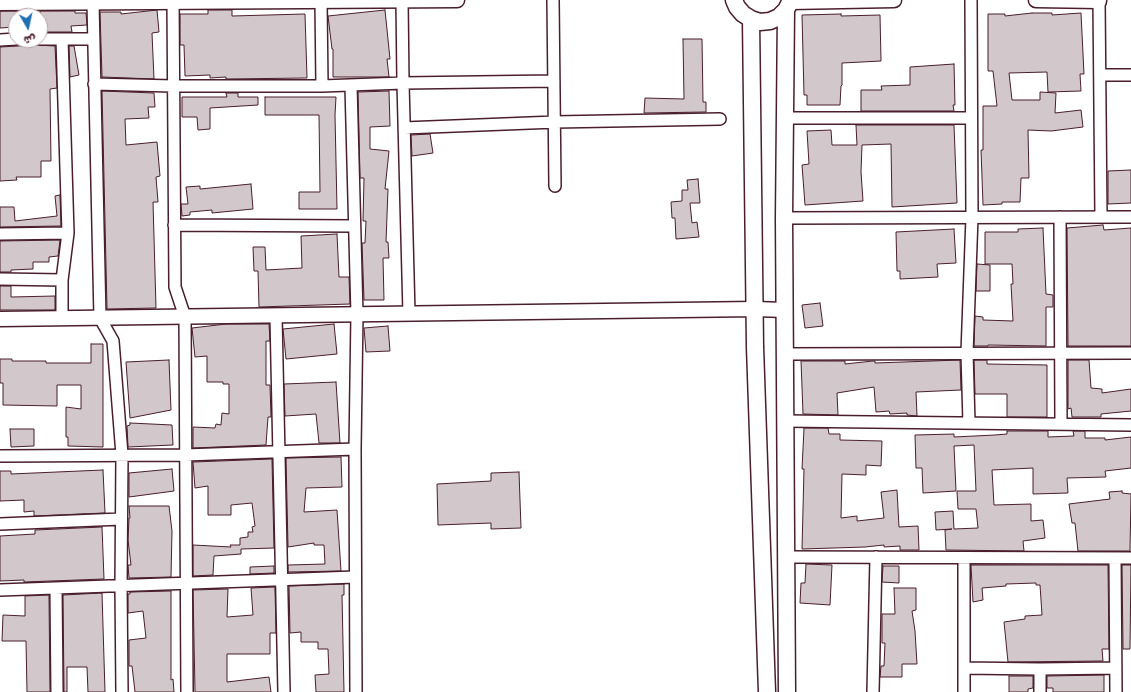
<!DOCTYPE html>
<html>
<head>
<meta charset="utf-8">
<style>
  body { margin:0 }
  #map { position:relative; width:1131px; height:692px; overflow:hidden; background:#fff; font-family:"Balsamiq Sans","Playpen Sans Arabic",sans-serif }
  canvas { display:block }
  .north { position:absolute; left:8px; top:8px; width:40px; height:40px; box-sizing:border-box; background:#fff; border:1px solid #b7a5aa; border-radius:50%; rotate:171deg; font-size:11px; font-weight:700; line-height:16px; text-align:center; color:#4a1f2b }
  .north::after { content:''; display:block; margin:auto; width:14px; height:18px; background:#1f6fb2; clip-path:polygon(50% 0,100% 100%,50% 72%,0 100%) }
</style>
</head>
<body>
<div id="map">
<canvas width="1131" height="692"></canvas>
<div class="north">ش</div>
</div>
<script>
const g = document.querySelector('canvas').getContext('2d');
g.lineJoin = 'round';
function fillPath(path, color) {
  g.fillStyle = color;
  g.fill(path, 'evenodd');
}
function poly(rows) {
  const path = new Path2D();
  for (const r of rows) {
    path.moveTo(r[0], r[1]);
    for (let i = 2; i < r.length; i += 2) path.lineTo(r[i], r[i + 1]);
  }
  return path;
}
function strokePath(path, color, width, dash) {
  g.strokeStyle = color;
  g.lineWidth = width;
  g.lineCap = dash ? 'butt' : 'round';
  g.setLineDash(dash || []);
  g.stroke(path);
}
const building = poly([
  [157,10,159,32,152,33,154,79,102,77,100,12,121,12,121,14,157,10],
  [208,10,232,10,232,16,305,14,307,78,226,79,226,77,210,78,210,75,185,76,184,45,180,45,180,14,208,14,208,10],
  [385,10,390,59,387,59,389,77,333,77,333,49,332,49,328,16,385,10],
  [0,11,19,11,19,16,16,16,16,27,0,28,0,11],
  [40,11,75,11,75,13,86,13,87,25,71,26,72,32,40,32,40,11],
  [1032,13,1052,13,1052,15,1081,13,1084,74,1080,74,1081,91,1048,92,1047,72,1009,73,1012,100,1040,100,1040,92,1056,93,1055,113,1081,110,1083,127,1051,131,1028,130,1029,178,1021,178,1020,202,1002,202,1002,204,983,205,981,150,983,150,983,106,997,106,993,71,988,71,988,14,1005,14,1005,16,1032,13],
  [841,14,841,16,880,15,881,61,842,63,842,85,841,86,840,105,807,105,807,95,804,95,802,15,841,14],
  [683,39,702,39,703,102,706,102,706,112,644,113,645,98,684,99,683,39],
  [36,45,55,46,57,88,50,89,51,161,41,161,41,177,16,177,17,180,0,181,0,47,36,45],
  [69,46,74,46,79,75,70,77,69,46],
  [954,64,955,105,953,105,954,111,861,111,861,90,882,90,881,86,910,85,910,67,954,64],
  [102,91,154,93,155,107,148,107,149,118,125,119,126,145,157,142,160,176,156,177,158,202,153,202,156,308,107,309,102,91],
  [389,91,390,126,370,127,370,149,389,151,385,189,388,189,386,242,388,242,389,258,383,258,384,300,364,300,362,243,365,243,366,221,363,221,364,178,360,178,358,92,389,91],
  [226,93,238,93,238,97,258,97,258,105,210,108,210,129,198,130,197,117,182,117,182,97,227,97,226,93],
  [265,97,336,97,335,115,337,209,299,209,299,192,320,192,319,115,265,115,265,97],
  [856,125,954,125,957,203,892,207,891,144,862,145,861,172,863,201,805,205,802,165,809,164,807,131,831,130,832,145,857,145,856,125],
  [430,134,433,153,412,156,411,135,430,134],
  [1131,170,1131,203,1108,204,1108,171,1131,170],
  [698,179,700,203,690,203,692,223,697,222,699,237,676,239,675,218,672,218,671,202,682,201,682,190,688,190,687,180,698,179],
  [251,184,253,209,212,213,212,210,190,212,190,215,182,216,181,204,188,204,186,187,200,186,200,189,251,184],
  [60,195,61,226,0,227,0,207,14,207,15,221,57,216,55,196,60,195],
  [1103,225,1104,230,1131,228,1131,346,1068,346,1067,228,1103,225],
  [1043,228,1046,294,1053,295,1053,307,1046,307,1046,346,988,345,988,346,974,346,975,316,983,317,983,320,1013,321,1011,284,1013,284,1012,264,985,264,985,232,1018,232,1018,229,1043,228],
  [954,229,956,263,937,264,938,277,900,279,900,271,897,271,896,232,954,229],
  [337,234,339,277,349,277,350,304,259,307,258,271,254,271,253,247,265,247,266,270,302,268,301,236,337,234],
  [60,240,58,256,49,257,49,262,33,262,33,269,11,270,11,272,0,272,0,241,60,240],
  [977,264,990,265,990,291,976,291,977,264],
  [0,286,11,286,11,297,55,296,55,310,0,310,0,286],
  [820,303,823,326,805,328,802,305,820,303],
  [226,324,269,324,270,341,266,341,266,385,270,385,271,417,268,417,266,445,193,448,193,427,215,428,216,424,221,425,222,413,229,414,229,384,223,384,223,382,207,382,207,356,195,357,192,328,226,324],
  [334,324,337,354,286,359,283,329,334,324],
  [388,326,390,351,366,352,364,328,388,326],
  [91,344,103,344,103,447,68,446,68,437,66,437,66,407,81,409,81,385,57,385,57,406,3,405,3,383,0,383,0,359,12,359,12,361,46,361,46,363,91,363,91,344],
  [169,360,171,410,130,418,126,362,169,360],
  [960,360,961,390,916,392,917,416,907,415,907,413,890,414,889,411,876,412,874,387,837,393,838,415,803,414,801,361,845,361,845,364,873,361,875,361,875,363,960,360],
  [974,360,987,360,987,364,1047,365,1047,417,1007,417,1007,394,975,394,974,360],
  [1068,360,1089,360,1091,388,1102,389,1102,393,1131,389,1131,411,1101,414,1101,417,1072,417,1071,408,1068,409,1068,360],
  [336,382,340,443,319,443,316,414,285,416,284,384,336,382],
  [130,423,172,425,173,445,128,447,127,426,130,425,130,423],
  [804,428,828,428,829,434,840,434,840,440,882,441,881,466,866,465,866,475,842,474,841,518,857,516,857,521,884,518,881,492,897,490,899,527,918,526,919,550,900,550,900,546,884,547,884,545,865,547,802,549,804,469,802,469,804,428],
  [10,429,34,429,34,446,11,447,10,429],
  [1007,431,1048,431,1048,437,1074,436,1073,431,1085,431,1085,438,1105,438,1105,440,1131,437,1131,468,1105,471,1106,477,1067,478,1068,493,1033,494,1033,468,992,470,994,505,1031,504,1031,521,1043,520,1045,538,1023,541,1024,551,946,550,945,530,952,529,936,530,935,512,953,511,954,529,978,528,976,509,958,509,957,491,976,491,974,445,954,446,956,491,923,493,922,468,916,468,915,435,954,434,954,437,995,435,1007,434,1007,431],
  [341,457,342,487,306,488,304,512,337,510,341,571,288,572,288,565,325,564,324,545,314,545,314,543,288,547,286,458,341,457],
  [272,459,274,548,241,549,241,554,214,556,213,575,193,576,193,545,231,547,230,545,240,545,240,538,248,537,248,532,253,532,252,527,255,526,252,503,231,505,231,515,208,515,208,486,195,488,193,462,272,459],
  [172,469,174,491,129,497,129,473,172,469],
  [103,470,105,513,34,516,34,511,24,512,24,500,0,501,0,471,11,471,11,474,103,470],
  [519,472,521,528,491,529,491,523,438,525,437,484,491,481,491,473,519,472],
  [1122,491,1122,493,1131,494,1130,551,1078,551,1075,523,1072,523,1069,504,1110,499,1109,492,1122,491],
  [129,506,169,506,172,531,171,577,129,578,128,565,131,565,128,540,129,518,130,518,129,506],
  [102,527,104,579,24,582,24,580,0,581,0,536,35,534,35,530,102,527],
  [806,564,832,565,830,605,800,603,801,583,805,583,806,564],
  [971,565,1108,565,1109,649,1102,649,1103,661,1008,662,1004,622,1025,619,1025,616,1042,615,1040,585,1036,585,1036,583,1006,584,1006,586,982,588,983,600,973,602,971,565],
  [1122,565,1131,565,1130,649,1123,649,1122,565],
  [274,566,274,573,250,574,250,567,274,566],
  [883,566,899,566,899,583,882,582,883,566],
  [344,584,344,595,342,595,344,692,316,692,315,675,329,674,328,649,318,649,318,642,301,642,301,632,290,633,289,586,344,584],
  [275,587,276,633,270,633,270,654,227,654,227,682,269,677,271,692,195,692,193,590,228,589,227,617,253,615,251,588,275,587],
  [894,588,916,588,916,610,912,611,915,631,917,664,902,664,902,677,880,677,881,666,884,666,885,643,882,643,882,614,895,614,894,588],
  [171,591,171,680,173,679,174,692,135,692,132,666,129,666,129,640,146,638,143,611,128,613,128,594,130,594,130,592,171,591],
  [102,593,105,692,88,692,87,667,67,667,67,692,64,692,63,595,102,593],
  [49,595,50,692,27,692,26,641,2,641,3,615,25,616,25,596,49,595],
  [1104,675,1104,692,1053,692,1053,688,1047,688,1047,676,1104,675],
  [1009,676,1033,676,1033,688,1028,689,1028,692,1009,692,1009,676]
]);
fillPath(building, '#d2c7cb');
strokePath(building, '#4a1f2b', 1);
const minor = poly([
  [173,0,175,287,185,317,187,692],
  [402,0,403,83,409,314],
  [553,0,555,186],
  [1099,0,1101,217],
  [321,1,322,86],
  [93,2,100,318,113,341,122,455,121,586,122,692],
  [40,39,93,39],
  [62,39,68,233,62,280,62,318],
  [0,40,16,39],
  [1100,75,1131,75],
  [94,84,173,86,322,86,403,83,554,81],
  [351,86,357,314,355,449,356,692],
  [785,118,971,118],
  [404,128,555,122,720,119],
  [1060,217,1061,424],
  [784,218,1131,217],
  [174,225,354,226],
  [0,234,68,233],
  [0,279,62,280],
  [276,316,284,692],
  [785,354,1131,353],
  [785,421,1131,425],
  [969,423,967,353,972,217,971,0],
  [0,456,185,455,355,449],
  [0,524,121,519],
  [786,557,1131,558],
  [964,558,964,692],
  [1115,558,1116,692],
  [56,588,57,692],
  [0,590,355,577],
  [964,668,1040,669,1116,668],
  [873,692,876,557],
  [1040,692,1040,669]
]);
const tertiary = poly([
  [1036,0,1099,1],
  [790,2,894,0],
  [0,3,457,0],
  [0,319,755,309,785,310]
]);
const secondary = poly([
  [734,0,737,7,743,14,751,19,760,22,770,21,779,17,786,10,791,0],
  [786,10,784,218,787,692],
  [751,19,755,347,767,692]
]);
strokePath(minor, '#4a1f2b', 14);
strokePath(tertiary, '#4a1f2b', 17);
strokePath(secondary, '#4a1f2b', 19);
strokePath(minor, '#fff', 11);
strokePath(tertiary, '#fff', 14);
strokePath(secondary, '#fff', 16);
</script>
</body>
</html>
